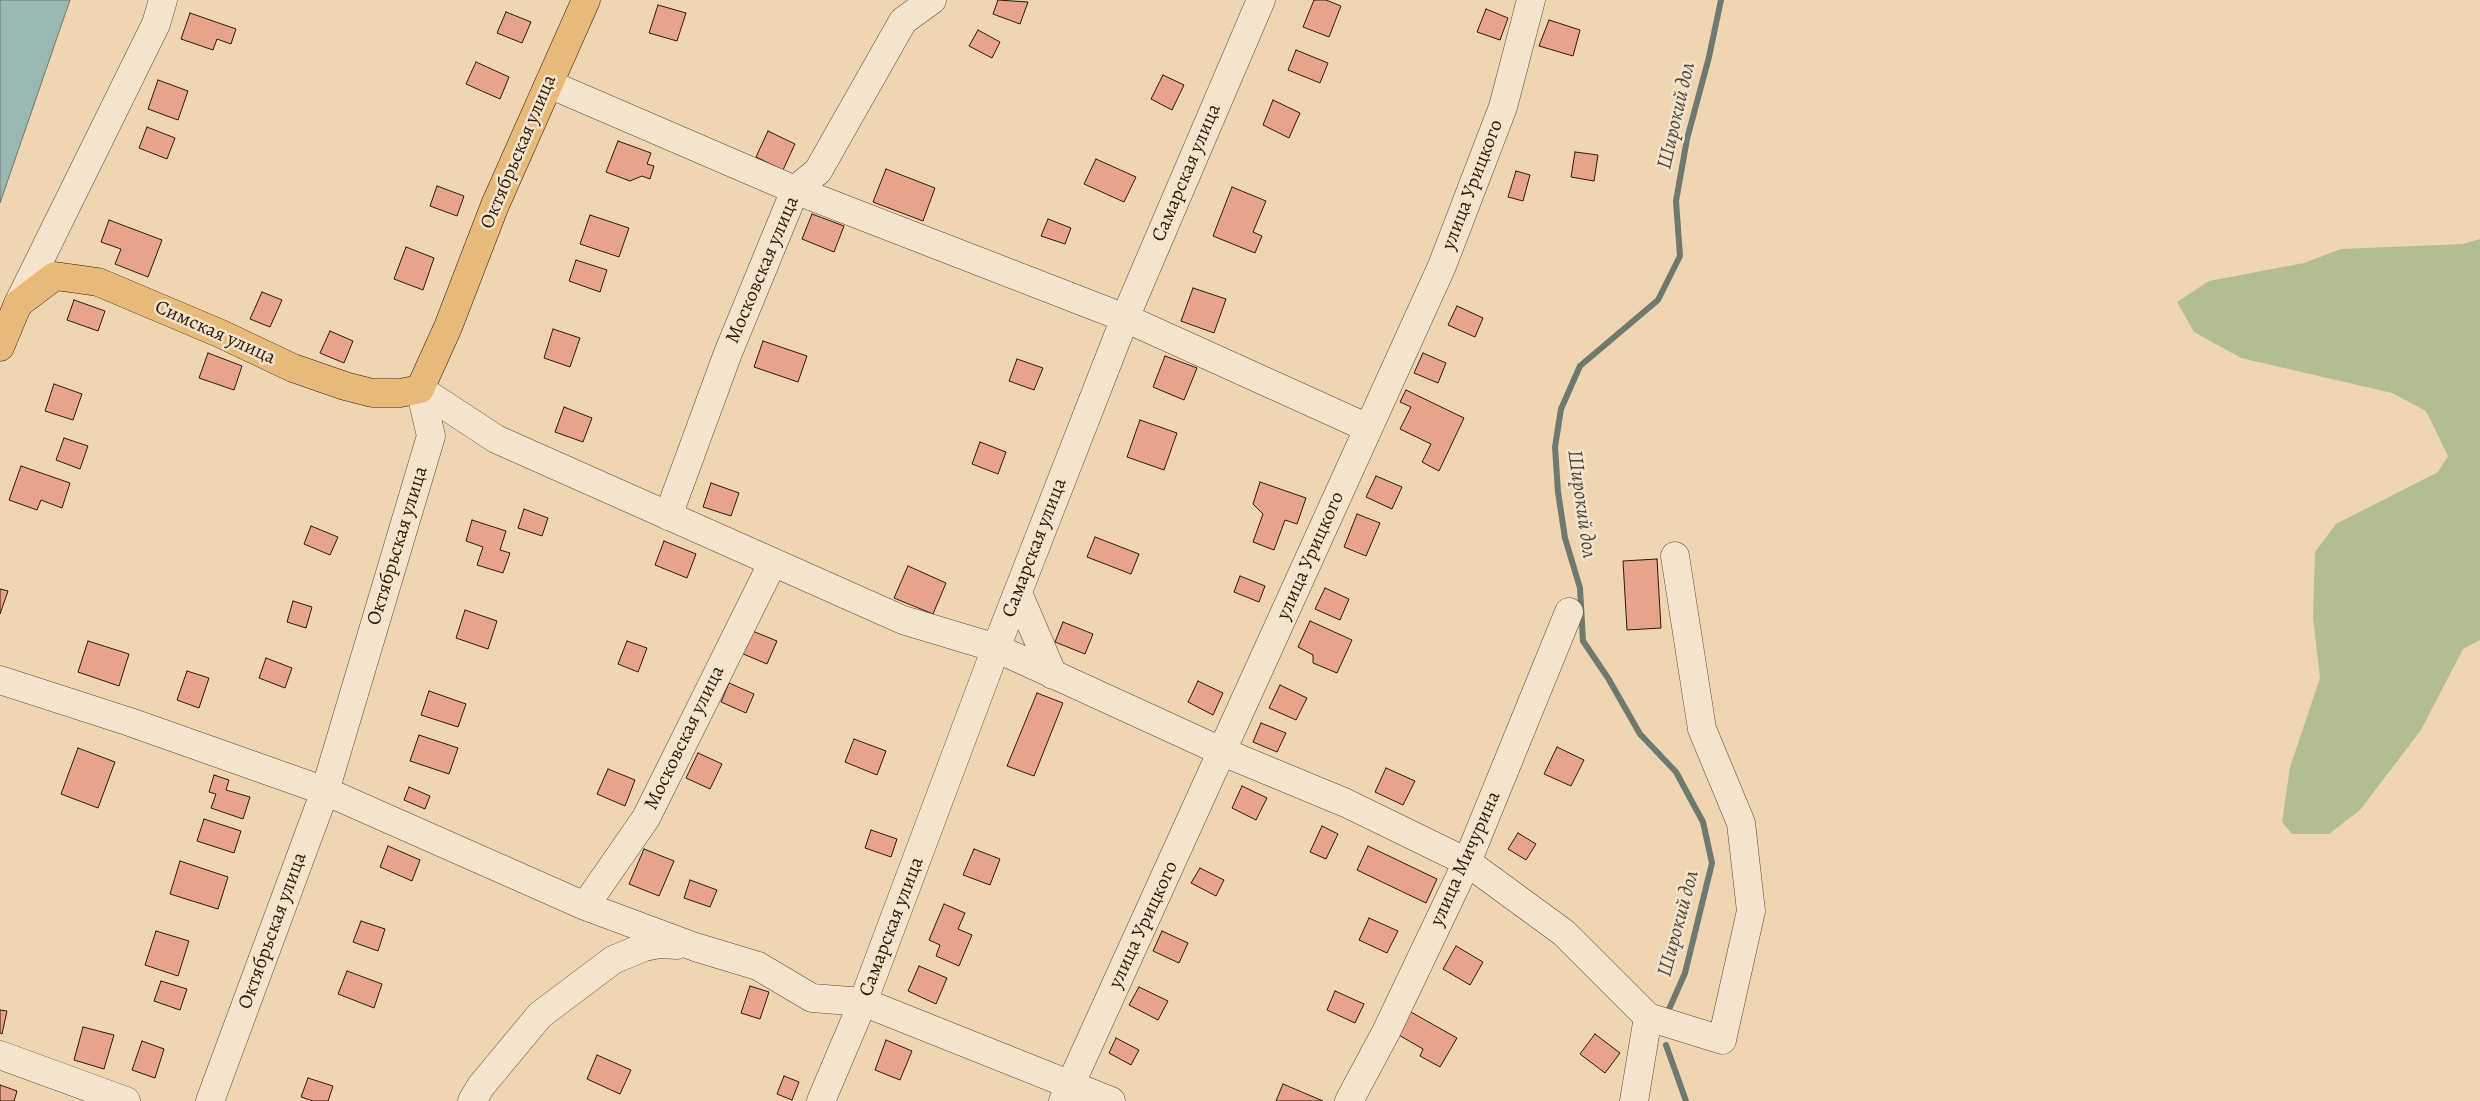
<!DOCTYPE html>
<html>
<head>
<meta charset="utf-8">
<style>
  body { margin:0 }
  canvas { display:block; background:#efd5b2 }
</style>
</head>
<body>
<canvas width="2480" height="1101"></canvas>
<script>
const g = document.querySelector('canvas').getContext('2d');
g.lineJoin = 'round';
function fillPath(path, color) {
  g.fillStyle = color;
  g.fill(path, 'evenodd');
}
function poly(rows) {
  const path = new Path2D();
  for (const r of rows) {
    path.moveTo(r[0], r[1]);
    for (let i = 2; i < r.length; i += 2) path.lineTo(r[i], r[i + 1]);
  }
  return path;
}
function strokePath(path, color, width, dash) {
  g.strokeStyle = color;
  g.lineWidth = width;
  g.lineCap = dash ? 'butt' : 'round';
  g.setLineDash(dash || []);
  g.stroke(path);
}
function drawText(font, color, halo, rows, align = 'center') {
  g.font = font + ' Alegreya,serif';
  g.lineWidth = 5;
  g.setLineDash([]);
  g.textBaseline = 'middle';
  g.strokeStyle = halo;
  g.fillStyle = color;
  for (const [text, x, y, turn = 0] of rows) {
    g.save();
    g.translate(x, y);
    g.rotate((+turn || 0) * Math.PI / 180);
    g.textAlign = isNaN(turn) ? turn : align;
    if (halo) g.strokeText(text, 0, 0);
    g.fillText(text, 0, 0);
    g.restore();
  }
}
fillPath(poly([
  [2480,239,2480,640,2463,649,2421,730,2360,810,2329,834,2292,834,2282,822,2290,767,2320,678,2313,617,2315,552,2336,524,2438,472,2448,456,2426,411,2392,393,2241,358,2194,332,2177,302,2209,281,2304,263,2341,249,2463,244]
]), '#b2be91');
const water = poly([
  [0,0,70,0,0,203,0,0]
]);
fillPath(water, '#9ab8b2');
strokePath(water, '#6e796f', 1);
strokePath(poly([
  [1666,1016,1685,973,1712,863,1703,822,1676,772,1640,734,1608,678,1583,641,1580,588,1565,538,1558,492,1555,447,1561,409,1580,366,1658,300,1680,256,1676,201,1687,139,1709,57,1721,0],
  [1666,1045,1686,1101]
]), '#6e796f', 6);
const building = poly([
  [998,0,1028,2,1020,24,993,14,998,0],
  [1314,0,1326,0,1341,6,1329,37,1303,27,1314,0],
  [658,5,686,13,677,41,649,33,658,5],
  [1486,9,1508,18,1500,40,1477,32,1486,9],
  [506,12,531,22,522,43,497,33,506,12],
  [190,13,236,29,231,44,217,39,213,50,181,39,190,13],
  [1549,20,1580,30,1573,56,1539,46,1549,20],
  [978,30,1000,42,992,58,969,46,978,30],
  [1296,50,1328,63,1320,83,1288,70,1296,50],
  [476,62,509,77,500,99,466,84,476,62],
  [1163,75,1184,85,1172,110,1151,99,1163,75],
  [158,80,188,91,178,120,148,109,158,80],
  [1273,100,1300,113,1289,138,1263,125,1273,100],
  [147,127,175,138,167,159,139,148,147,127],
  [768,131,795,144,783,170,756,157,768,131],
  [618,141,651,153,647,164,654,166,650,179,642,176,630,181,606,172,618,141],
  [1575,152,1598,155,1594,181,1571,177,1575,152],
  [1096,159,1136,177,1124,202,1084,184,1096,159],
  [886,169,935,188,923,221,873,202,886,169],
  [1516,171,1530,175,1523,201,1508,197,1516,171],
  [437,186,464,196,457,216,430,206,437,186],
  [1232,187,1266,201,1253,232,1262,236,1255,253,1213,236,1232,187],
  [812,214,844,226,834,252,802,239,812,214],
  [590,215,629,228,619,257,580,244,590,215],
  [1048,219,1071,228,1065,244,1041,236,1048,219],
  [109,220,162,240,148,277,115,264,121,249,101,242,109,220],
  [406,247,434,258,423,290,394,279,406,247],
  [576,260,607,270,600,292,569,281,576,260],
  [1193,288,1226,299,1214,333,1181,321,1193,288],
  [262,292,282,300,270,327,250,319,262,292],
  [74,300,105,311,98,331,67,320,74,300],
  [1457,306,1483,318,1475,337,1448,325,1457,306],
  [553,329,580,338,570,367,544,358,553,329],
  [330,331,353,341,344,363,320,353,330,331],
  [763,341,807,356,798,382,754,367,763,341],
  [208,353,242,366,234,390,199,378,208,353],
  [1423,353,1446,363,1438,383,1414,373,1423,353],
  [1165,356,1197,368,1184,400,1153,387,1165,356],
  [1017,359,1043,368,1034,390,1009,381,1017,359],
  [54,384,82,394,73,420,45,411,54,384],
  [1406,390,1464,418,1439,471,1422,462,1431,444,1400,429,1411,407,1400,402,1406,390],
  [564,407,592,418,583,442,555,432,564,407],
  [1140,420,1177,433,1164,470,1127,457,1140,420],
  [64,438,88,446,80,469,56,460,64,438],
  [980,442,1006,452,998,474,972,464,980,442],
  [21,466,70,483,62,508,41,500,37,510,9,500,21,466],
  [1376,476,1402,487,1392,509,1366,497,1376,476],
  [1260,482,1306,498,1297,524,1285,520,1274,550,1253,542,1263,514,1253,504,1260,482],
  [711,483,739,493,731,516,703,507,711,483],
  [524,509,548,518,542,536,518,528,524,509],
  [1357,514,1380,523,1366,556,1344,547,1357,514],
  [472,520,506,531,500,550,510,553,503,573,477,565,483,547,466,541,472,520],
  [311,526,338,537,330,555,304,544,311,526],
  [1095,537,1139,554,1131,574,1087,557,1095,537],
  [664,541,696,554,687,578,655,565,664,541],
  [1657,559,1661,628,1627,630,1623,561,1657,559],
  [908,566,946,583,933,614,894,598,908,566],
  [1240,576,1265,586,1259,602,1234,592,1240,576],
  [1325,588,1349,599,1340,620,1315,609,1325,588],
  [0,589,8,591,0,614,0,589],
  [293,601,312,607,306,628,287,622,293,601],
  [465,610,497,621,488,649,456,638,465,610],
  [1310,621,1352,640,1337,673,1313,663,1313,655,1298,647,1310,621],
  [1063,622,1093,634,1085,654,1055,642,1063,622],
  [750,630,777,641,767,664,741,653,750,630],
  [88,641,129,654,119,686,78,672,88,641],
  [627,641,647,648,638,672,618,664,627,641],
  [266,658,292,668,285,688,259,678,266,658],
  [187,671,209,678,199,708,177,700,187,671],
  [1198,681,1223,693,1213,715,1188,702,1198,681],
  [729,683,754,694,746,713,721,702,729,683],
  [1280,685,1307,698,1296,720,1269,708,1280,685],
  [429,691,466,704,458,727,421,715,429,691],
  [1037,693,1063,703,1034,776,1007,766,1037,693],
  [1261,723,1286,733,1277,752,1253,742,1261,723],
  [419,735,458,748,449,774,410,761,419,735],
  [854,739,886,751,877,775,845,762,854,739],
  [1557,747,1584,760,1571,786,1544,774,1557,747],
  [78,748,115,762,98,808,61,794,78,748],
  [698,753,722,764,710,789,686,778,698,753],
  [1386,768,1415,781,1403,805,1375,792,1386,768],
  [608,769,635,780,625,806,597,794,608,769],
  [214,775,229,780,226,790,250,797,243,819,211,808,216,794,209,792,214,775],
  [1242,786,1267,798,1256,820,1232,808,1242,786],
  [409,787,430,796,425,809,404,800,409,787],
  [204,819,241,831,234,853,197,841,204,819],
  [1322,826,1338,834,1326,859,1310,852,1322,826],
  [871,830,897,839,891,857,865,848,871,830],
  [1518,833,1536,844,1526,860,1508,849,1518,833],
  [388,846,420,860,412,881,380,867,388,846],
  [1368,846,1437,879,1426,903,1357,870,1368,846],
  [644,849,674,861,659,896,629,884,644,849],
  [974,849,1000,859,990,885,963,875,974,849],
  [180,861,228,877,218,909,170,894,180,861],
  [1200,868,1224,880,1216,896,1191,883,1200,868],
  [690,880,717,890,710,907,684,898,690,880],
  [944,904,965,913,958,929,972,935,959,966,936,956,940,945,929,940,944,904],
  [1369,918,1398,931,1387,953,1359,940,1369,918],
  [361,921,385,929,378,951,353,942,361,921],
  [156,931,189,941,178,976,145,965,156,931],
  [1162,931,1188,943,1179,963,1153,951,1162,931],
  [1456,946,1483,962,1470,985,1443,969,1456,946],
  [919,966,947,978,936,1004,908,991,919,966],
  [347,971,382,984,374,1008,338,994,347,971],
  [161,981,187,989,180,1010,154,1001,161,981],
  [750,986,769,992,760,1019,741,1013,750,986],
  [1139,987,1168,1001,1158,1020,1129,1005,1139,987],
  [1335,991,1364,1004,1355,1023,1327,1010,1335,991],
  [0,1010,7,1011,2,1034,0,1033,0,1010],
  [1409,1011,1457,1038,1440,1067,1420,1056,1423,1049,1397,1034,1409,1011],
  [83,1027,114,1035,104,1069,74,1060,83,1027],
  [1595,1034,1620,1053,1605,1073,1580,1054,1595,1034],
  [1116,1038,1139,1050,1131,1065,1109,1053,1116,1038],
  [886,1040,912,1051,900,1080,875,1070,886,1040],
  [142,1041,164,1049,155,1078,132,1070,142,1041],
  [597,1055,631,1070,620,1094,587,1079,597,1055],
  [784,1076,799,1082,792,1100,777,1094,784,1076],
  [308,1078,333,1086,328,1101,313,1101,301,1097,308,1078],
  [1283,1084,1323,1101,1276,1101,1283,1084],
  [0,1085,17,1091,14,1101,0,1101,0,1085]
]);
fillPath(building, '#e7a38c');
strokePath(building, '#2d1a0a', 1);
const minor = poly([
  [549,84,795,190,1125,318,1368,428],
  [18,304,156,24,163,0],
  [420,389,496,439,903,620,996,648,1223,752,1346,803,1467,862,1564,933,1648,1017,1722,1040,1751,911,1741,823,1702,729,1675,556],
  [668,516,728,353,795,190,818,171,903,21,932,0],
  [1018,593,1053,675],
  [0,680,130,722,325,791,585,906,695,947,758,966,812,998,863,1002,1111,1101],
  [585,906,646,818,773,562],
  [0,1055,126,1101],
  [210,1101,325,791,431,436,420,389],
  [472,1101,481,1086,540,1015,613,960,644,947,660,944,677,945],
  [821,1101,863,1002,996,648,1125,318,1261,0],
  [1063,1101,1442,266,1503,107,1531,0],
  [1349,1101,1386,1032,1467,862,1569,612],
  [1634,1101,1648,1017]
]);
const major = poly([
  [0,347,18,304,55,276,98,282,219,333,293,368,345,386,372,393,400,393,420,389,448,327,495,205,586,0]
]);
strokePath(minor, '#5e4934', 29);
strokePath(major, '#2d1a0a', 29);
strokePath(minor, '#f5e4cd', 28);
strokePath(major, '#e8ba79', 28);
drawText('20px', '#2d1a0a', '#f5e4cd', [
  ["Октябрьская улица",519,152,-67],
  ["Самарская улица",1187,173,-67],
  ["улица Урицкого",1473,185,-69],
  ["Московская улица",763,270,-67],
  ["Симская улица",215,333,24],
  ["Октябрьская улица",398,546,-73],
  ["Самарская улица",1035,548,-69],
  ["улица Урицкого",1311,556,-66],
  ["Московская улица",685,738,-64],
  ["улица Мичурина",1466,859,-66],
  ["улица Урицкого",1144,925,-65],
  ["Самарская улица",892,927,-69],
  ["Октябрьская улица",273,931,-70]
]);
drawText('italic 21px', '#4e493c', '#f5e4cd', [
  ["Широкий дол",1677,116,-77],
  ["Широкий дол",1581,504,82],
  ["Широкий дол",1679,924,-75]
]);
</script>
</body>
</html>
